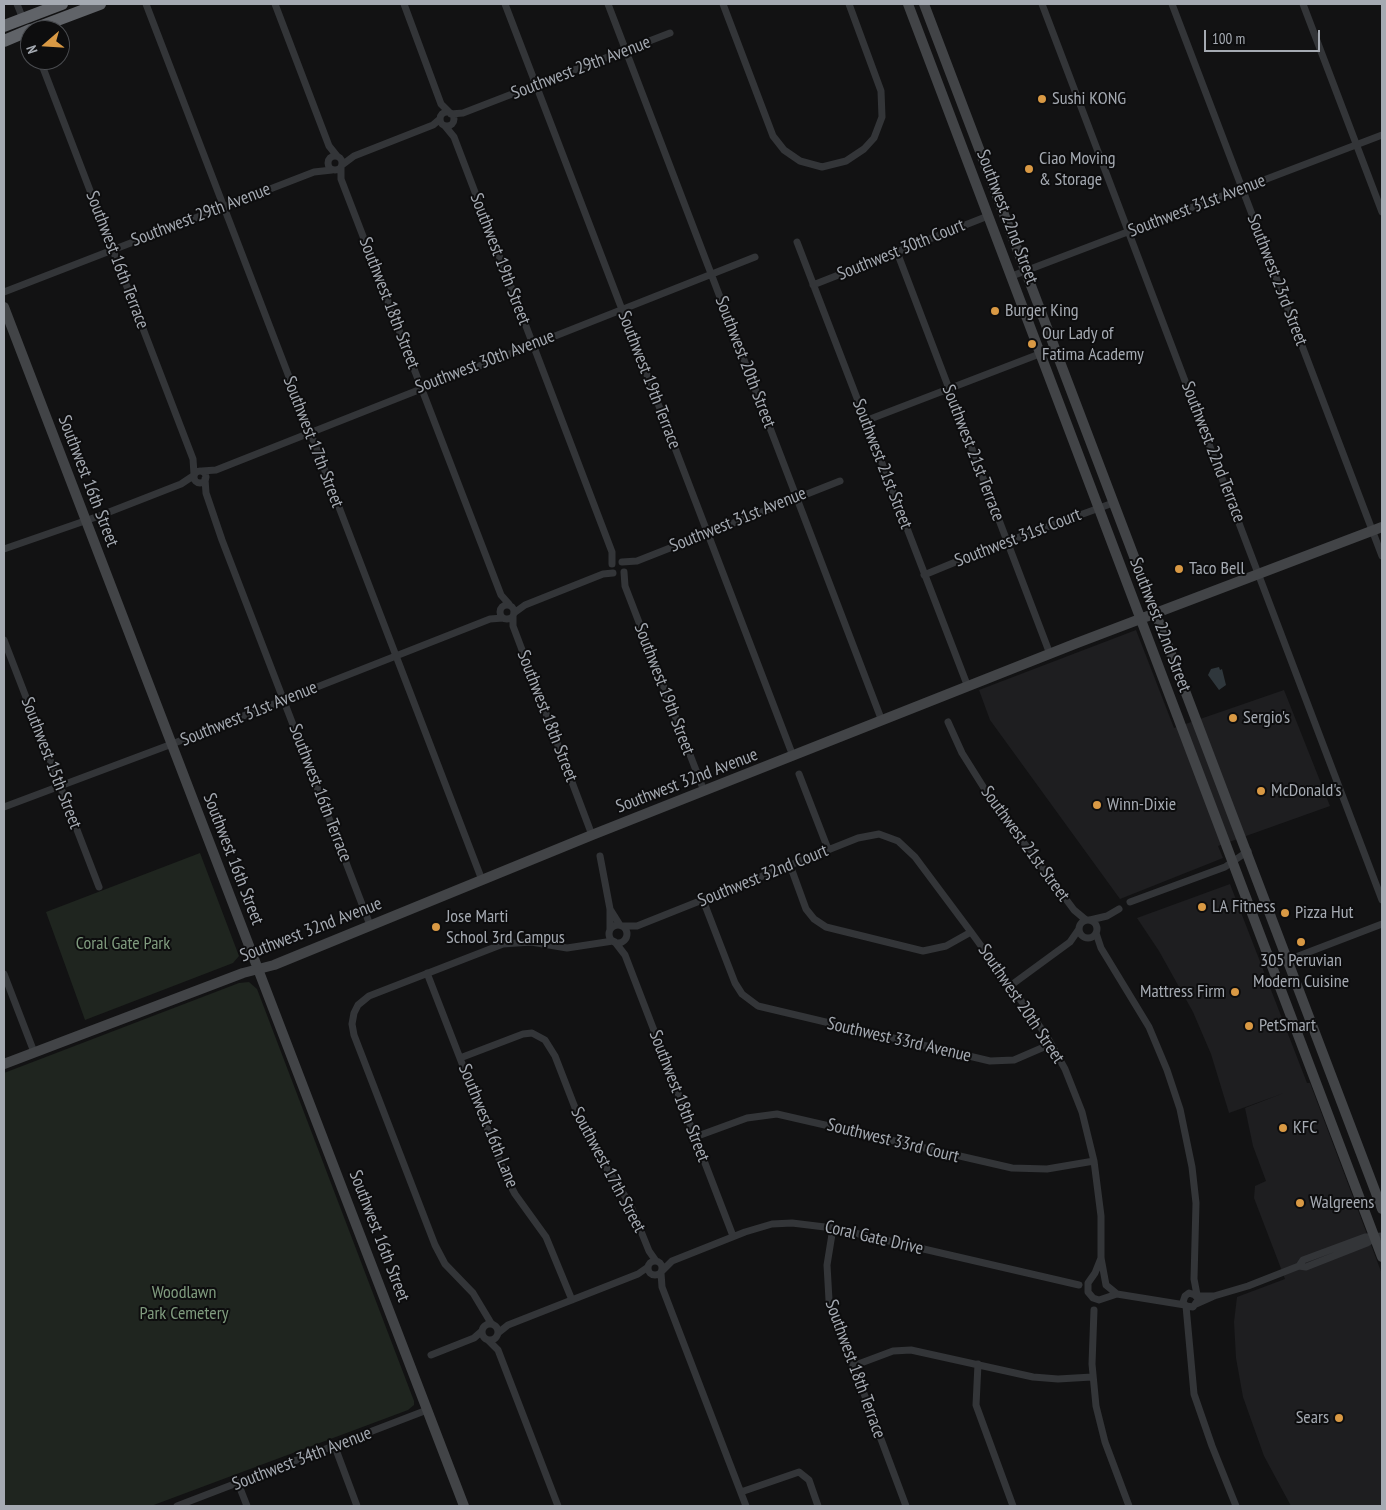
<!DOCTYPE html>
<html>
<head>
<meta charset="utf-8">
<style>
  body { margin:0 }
  #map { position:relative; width:1386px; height:1510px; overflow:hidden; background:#121213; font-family:"PT Sans Narrow",sans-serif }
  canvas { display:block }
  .frame { position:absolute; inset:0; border:5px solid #a5aab2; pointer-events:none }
  .north { position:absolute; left:20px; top:20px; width:50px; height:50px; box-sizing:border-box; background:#0d0d0e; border:1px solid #4a4c50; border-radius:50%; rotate:251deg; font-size:14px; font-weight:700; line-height:20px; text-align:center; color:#a5aab2 }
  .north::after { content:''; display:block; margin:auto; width:18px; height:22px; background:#d99944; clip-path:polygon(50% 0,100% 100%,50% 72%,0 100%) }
  .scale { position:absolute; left:1204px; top:30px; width:116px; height:22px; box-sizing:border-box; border:2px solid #a5aab2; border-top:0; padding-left:6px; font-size:15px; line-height:18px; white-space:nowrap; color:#a5aab2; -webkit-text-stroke:4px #0d0d0e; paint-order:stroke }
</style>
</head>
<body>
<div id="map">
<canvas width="1386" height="1510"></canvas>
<div class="frame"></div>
<div class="north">N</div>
<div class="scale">100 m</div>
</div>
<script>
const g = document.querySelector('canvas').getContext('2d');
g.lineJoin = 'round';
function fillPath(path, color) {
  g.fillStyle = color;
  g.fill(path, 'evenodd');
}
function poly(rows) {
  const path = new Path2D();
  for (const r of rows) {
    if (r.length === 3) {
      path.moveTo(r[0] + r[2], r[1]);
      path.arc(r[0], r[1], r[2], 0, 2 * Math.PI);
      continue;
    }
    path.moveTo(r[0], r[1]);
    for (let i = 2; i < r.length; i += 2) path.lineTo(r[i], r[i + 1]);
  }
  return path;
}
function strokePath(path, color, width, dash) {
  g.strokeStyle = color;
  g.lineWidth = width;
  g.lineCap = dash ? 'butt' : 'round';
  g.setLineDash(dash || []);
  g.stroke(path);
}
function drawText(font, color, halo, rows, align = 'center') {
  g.font = font + ' "PT Sans Narrow",sans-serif';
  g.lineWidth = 4;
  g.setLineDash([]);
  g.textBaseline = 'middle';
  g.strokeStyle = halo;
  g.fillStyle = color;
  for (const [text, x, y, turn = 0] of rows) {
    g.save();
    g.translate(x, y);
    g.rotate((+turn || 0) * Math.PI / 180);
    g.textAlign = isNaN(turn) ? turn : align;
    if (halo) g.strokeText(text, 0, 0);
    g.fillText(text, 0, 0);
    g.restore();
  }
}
fillPath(poly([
  [1136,630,1174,728,1284,690,1330,806,1218,846,1223,858,1120,899,990,720,979,690],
  [1230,884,1307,1083,1310,1083,1382,1274,1382,1506,1291,1506,1264,1456,1243,1397,1236,1358,1234,1322,1237,1297,1285,1279,1254,1198,1255,1186,1266,1181,1253,1146,1245,1108,1284,1093,1229,1113,1211,1054,1193,1012,1159,951,1137,918]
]), '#1e1e20');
fillPath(poly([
  [200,853,239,956,233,963,85,1020,46,912],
  [249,982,257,989,414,1401,414,1405,408,1410,151,1506,4,1506,4,1073,239,983]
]), '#1f251f');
fillPath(poly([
  [1219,667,1220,670,1222,669,1226,685,1219,690,1208,675,1211,669]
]), '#2f373c');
strokePath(poly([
  [17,4,23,19],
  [146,4,482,880],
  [275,4,329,146,337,156],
  [404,4,441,104,449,112],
  [505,4,793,756],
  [608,4,882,721],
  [723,4,773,136,784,150,800,161,822,167,846,161,864,149,874,138,882,117,881,91,849,4],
  [1042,4,1382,900],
  [1172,4,1382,556],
  [1303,4,1382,212],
  [40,60,193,459,194,474],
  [447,119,7],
  [451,114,463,113,670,33],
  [445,126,454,137,612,552,612,564],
  [335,163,7],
  [342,165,354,156,433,125,440,119],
  [341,167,341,179,501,595,509,604],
  [797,242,968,687],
  [897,252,1050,654],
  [1012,276,1382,135],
  [813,285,988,216],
  [4,292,314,172,332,170],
  [865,421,1055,348],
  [200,477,6],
  [202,471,216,470,755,257],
  [205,479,206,493,222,540,370,925],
  [4,549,99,516,181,484,193,476],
  [622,562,637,561,840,481],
  [624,572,625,586,704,791],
  [924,575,992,547,1113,503],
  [507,612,7],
  [514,613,525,605,603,574,613,573],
  [513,616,513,626,592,835],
  [4,640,99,887],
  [948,722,962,753,989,796,1074,910,1086,920],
  [799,774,828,849],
  [4,807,172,744,490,619,503,618],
  [600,856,610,909,610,929],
  [790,865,806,909,814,919,826,927,923,951,946,946,971,932],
  [703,900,735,983,742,994,758,1006,990,1061,1014,1060,1051,1044],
  [1130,902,1225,867,1248,851],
  [610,909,620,925],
  [1088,929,9],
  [1090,920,1107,916,1119,909],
  [618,934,9],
  [622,926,637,926,858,838,879,834,898,841,915,857,971,932,1046,1035,1065,1069,1082,1112,1094,1161,1101,1216,1101,1258,1106,1285,1117,1294,1185,1305],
  [1096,933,1101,948,1149,1027,1167,1070,1180,1109,1192,1167,1196,1203,1194,1279,1198,1300,1193,1307,1186,1306,1183,1302,1185,1296,1189,1293,1195,1295],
  [615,942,625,955,733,1236],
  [1268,954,1279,959,1288,960,1382,924],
  [427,973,506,1177,515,1194,546,1237,572,1300],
  [4,974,34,1052],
  [1010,986,1070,942,1079,929],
  [460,1058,523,1034,532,1033,545,1040,555,1056,586,1136,630,1204,649,1251,656,1261],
  [695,1137,747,1118,777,1114,1012,1168,1047,1169,1094,1161],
  [833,1228,827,1265,829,1300,906,1506],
  [1101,1258,1095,1273,1088,1283,1088,1292,1093,1298,1099,1300,1117,1294],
  [655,1268,7],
  [1299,1266,1303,1260,1365,1237,1382,1236],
  [662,1271,672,1261,745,1232,772,1224,792,1223,833,1228,1079,1285],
  [661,1273,662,1287,746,1506],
  [1196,1296,1214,1296],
  [1196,1304,1214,1296,1248,1286,1299,1266,1306,1267,1367,1243,1375,1238],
  [1186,1306,1194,1394,1212,1446,1236,1506],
  [1094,1310,1092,1364,1096,1406,1105,1442,1129,1506],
  [491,1323,473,1293,445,1264,435,1245,354,1035,352,1024,354,1013,358,1005,369,996,503,944,531,942,567,948,613,941],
  [490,1332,8],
  [498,1333,508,1325,638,1274,648,1267],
  [488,1340,498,1350,558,1506],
  [431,1355,474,1338,482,1331],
  [978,1364,976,1405,1013,1506],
  [853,1366,893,1351,911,1350,1033,1377,1058,1379,1092,1377],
  [335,1447,357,1506],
  [238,1483,247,1506],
  [741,1492,799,1472,809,1480,818,1506],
  [177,1506,427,1410]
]), '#333538', 7);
strokePath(poly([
  [908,4,1382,1257],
  [924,4,1382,1209],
  [4,307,464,1506],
  [4,1064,243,973,274,965,592,835,1077,643,1382,527]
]), '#424447', 10);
strokePath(poly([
  [4,26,62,4],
  [31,30,100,4],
  [4,41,30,30]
]), '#606368', 12);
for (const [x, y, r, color] of [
  [1042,99,5,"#d99944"],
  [1029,169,5,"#d99944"],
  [995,311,5,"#d99944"],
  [1032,344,5,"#d99944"],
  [1179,569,5,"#d99944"],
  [1233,718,5,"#d99944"],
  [1261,791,5,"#d99944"],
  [1097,805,5,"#d99944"],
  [1202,907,5,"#d99944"],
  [1285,913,5,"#d99944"],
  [436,927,5,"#d99944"],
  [1301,942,5,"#d99944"],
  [1235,992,5,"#d99944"],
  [1249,1026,5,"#d99944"],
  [1283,1128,5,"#d99944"],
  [1300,1203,5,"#d99944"],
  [1339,1418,5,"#d99944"]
]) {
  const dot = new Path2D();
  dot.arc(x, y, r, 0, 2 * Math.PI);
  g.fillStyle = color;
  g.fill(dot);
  strokePath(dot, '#0d0d0e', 2);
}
drawText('18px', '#a5aab2', '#0d0d0e', [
  ["Southwest 29th Avenue",581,68,-21],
  ["Southwest 31st Avenue",1197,206,-21],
  ["Southwest 29th Avenue",201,215,-21],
  ["Southwest 22nd Street",1007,217,69],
  ["Southwest 30th Court",901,250,-22],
  ["Southwest 19th Street",500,259,69],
  ["Southwest 16th Terrace",117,260,69],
  ["Southwest 23rd Street",1277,280,69],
  ["Southwest 18th Street",389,303,69],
  ["Southwest 30th Avenue",485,362,-21],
  ["Southwest 20th Street",745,362,69],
  ["Southwest 19th Terrace",649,380,69],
  ["Southwest 17th Street",313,442,69],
  ["Southwest 22nd Terrace",1213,452,69],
  ["Southwest 21st Terrace",973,453,69],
  ["Southwest 21st Street",882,464,69],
  ["Southwest 16th Street",88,481,69],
  ["Southwest 31st Avenue",738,520,-22],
  ["Southwest 31st Court",1018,538,-21],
  ["Southwest 22nd Street",1160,625,69],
  ["Southwest 19th Street",664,689,69],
  ["Southwest 31st Avenue",249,714,-22],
  ["Southwest 18th Street",547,716,69],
  ["Southwest 15th Street",51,763,69],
  ["Southwest 32nd Avenue",687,781,-21],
  ["Southwest 16th Terrace",320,793,69],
  ["Southwest 21st Street",1025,844,54],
  ["Southwest 16th Street",233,859,69],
  ["Southwest 32nd Court",763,876,-22],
  ["Southwest 32nd Avenue",311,930,-21],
  ["Southwest 20th Street",1021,1004,56],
  ["Southwest 33rd Avenue",899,1040,13],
  ["Southwest 18th Street",679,1096,69],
  ["Southwest 16th Lane",488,1126,68],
  ["Southwest 33rd Court",893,1141,14],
  ["Southwest 17th Street",608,1170,62],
  ["Southwest 16th Street",379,1236,69],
  ["Coral Gate Drive",874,1238,13],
  ["Southwest 18th Terrace",855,1369,70],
  ["Southwest 34th Avenue",302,1459,-21]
]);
drawText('18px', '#a5aab2', '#0d0d0e', [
  ["Sushi KONG",1052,99],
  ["Ciao Moving",1039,159],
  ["& Storage",1039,180],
  ["Burger King",1005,311],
  ["Our Lady of",1042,334],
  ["Fatima Academy",1042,355],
  ["Taco Bell",1189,569],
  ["Sergio's",1243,718],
  ["McDonald's",1271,791],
  ["Winn-Dixie",1107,805],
  ["LA Fitness",1212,907],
  ["Pizza Hut",1295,913],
  ["Jose Marti",446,917],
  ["School 3rd Campus",446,938],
  ["305 Peruvian",1301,961,"center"],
  ["Modern Cuisine",1301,982,"center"],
  ["Mattress Firm",1225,992,"right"],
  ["PetSmart",1259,1026],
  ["KFC",1293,1128],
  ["Walgreens",1310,1203],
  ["Sears",1329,1418,"right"]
], 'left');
drawText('18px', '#7f9b7e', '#0d0d0e', [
  ["Coral Gate Park",123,944],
  ["Woodlawn",184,1293],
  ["Park Cemetery",184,1314]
]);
</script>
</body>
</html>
